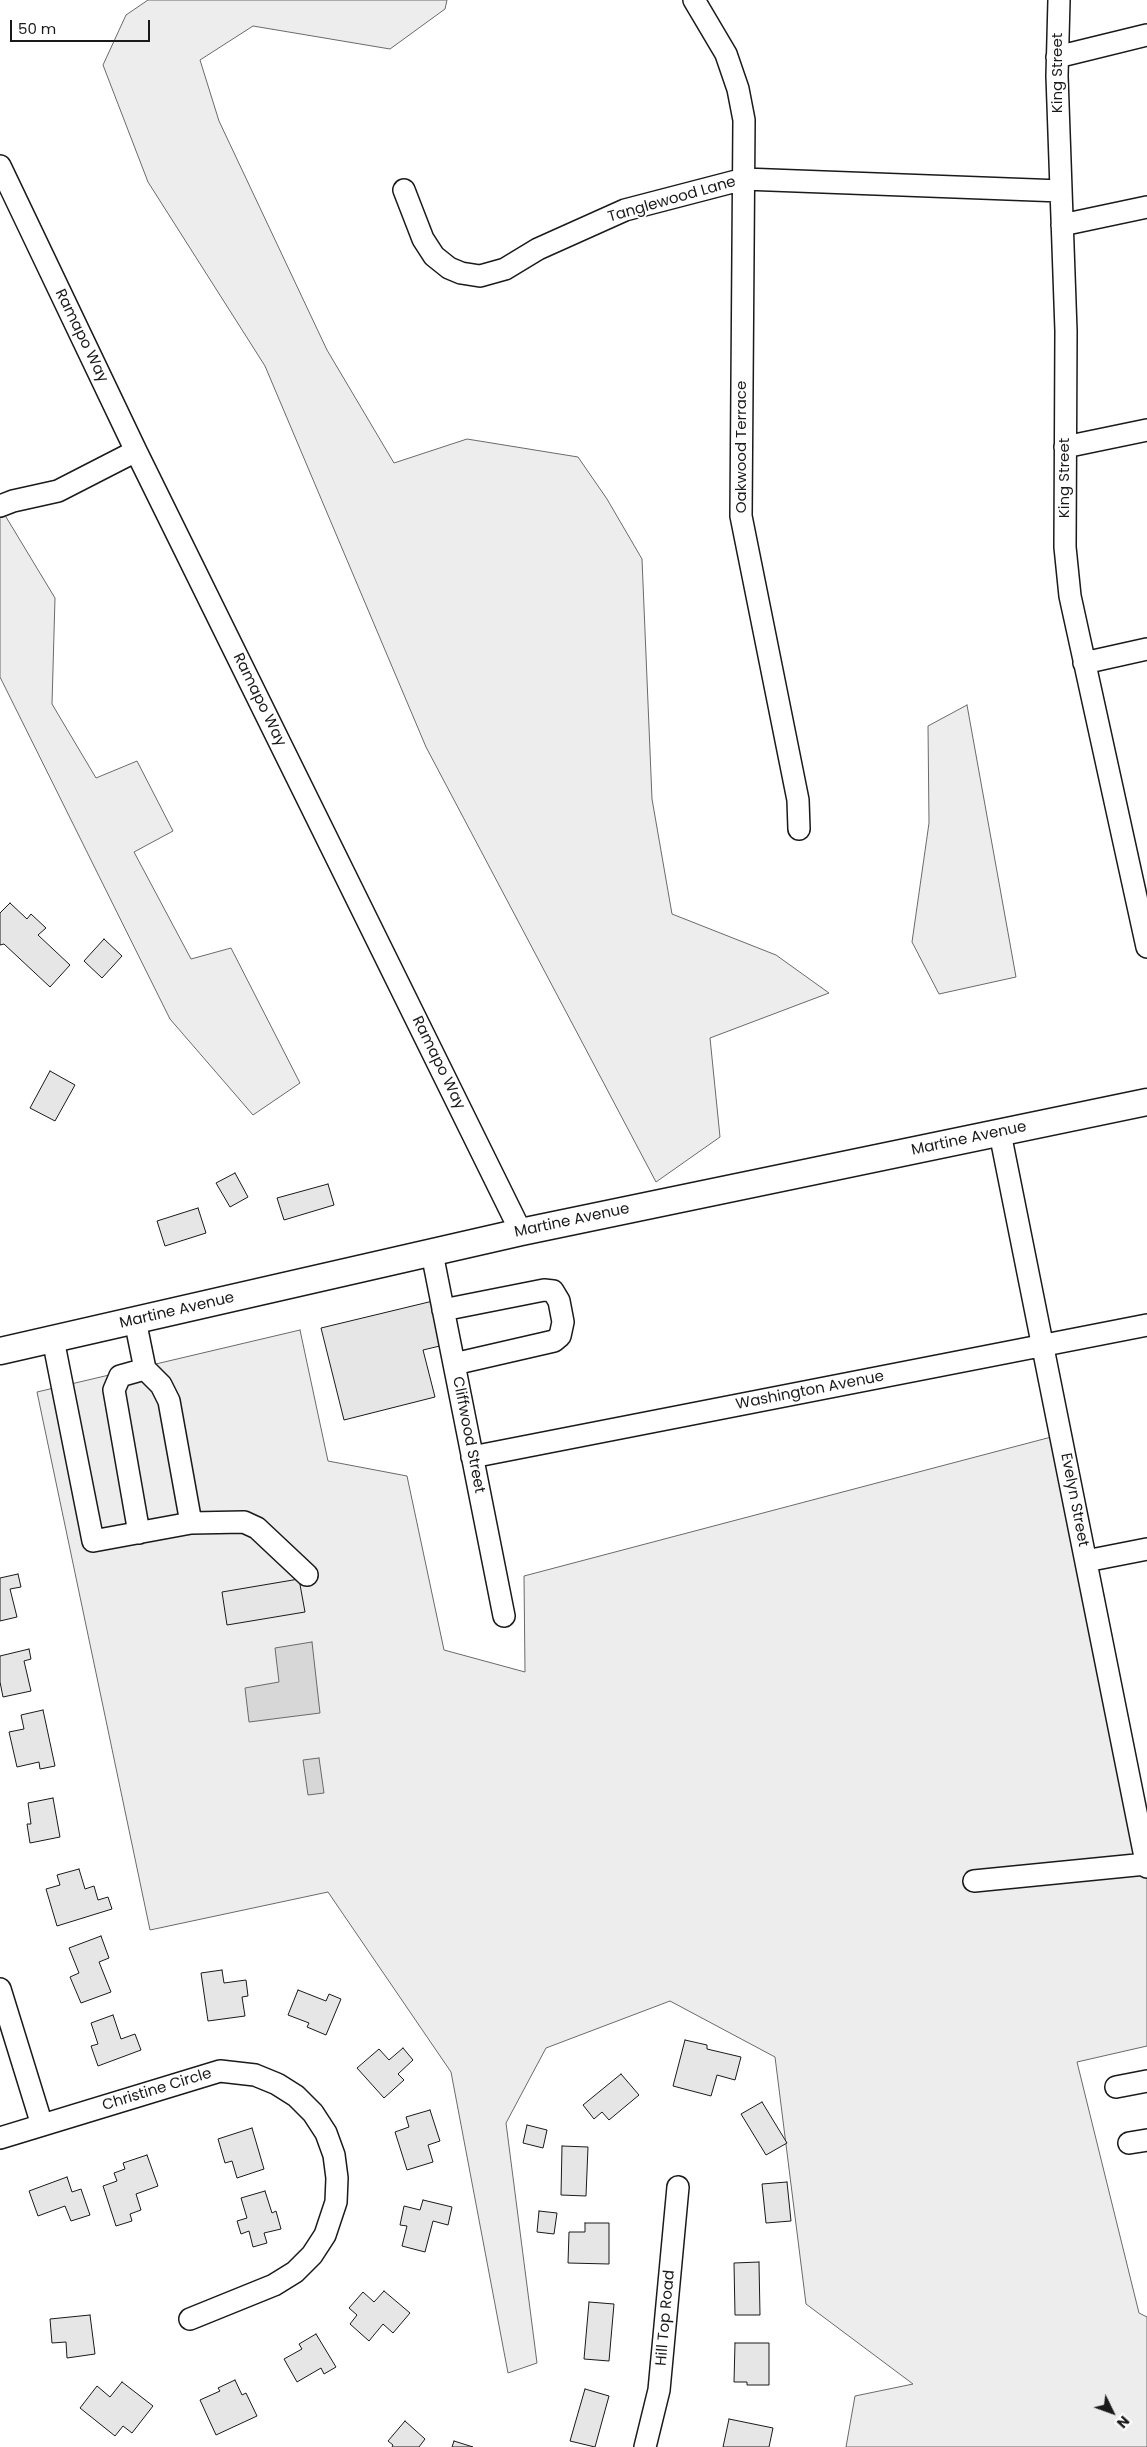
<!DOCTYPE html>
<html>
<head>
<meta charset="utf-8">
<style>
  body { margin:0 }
  #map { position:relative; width:1147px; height:2447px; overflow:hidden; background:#fff; font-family:Poppins,sans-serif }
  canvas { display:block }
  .north { position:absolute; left:1087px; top:2387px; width:50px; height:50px; -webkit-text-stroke:4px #fff; paint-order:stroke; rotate:132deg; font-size:14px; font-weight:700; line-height:20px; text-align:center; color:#1a1a1a }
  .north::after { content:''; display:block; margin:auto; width:18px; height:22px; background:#1a1a1a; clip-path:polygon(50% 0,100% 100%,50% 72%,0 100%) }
  .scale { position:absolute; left:10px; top:20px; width:140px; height:22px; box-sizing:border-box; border:2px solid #1a1a1a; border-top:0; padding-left:6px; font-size:15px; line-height:18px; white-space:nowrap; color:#1a1a1a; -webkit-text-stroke:4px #fff; paint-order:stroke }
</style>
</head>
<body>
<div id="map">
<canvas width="1147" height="2447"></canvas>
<div class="north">N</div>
<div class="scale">50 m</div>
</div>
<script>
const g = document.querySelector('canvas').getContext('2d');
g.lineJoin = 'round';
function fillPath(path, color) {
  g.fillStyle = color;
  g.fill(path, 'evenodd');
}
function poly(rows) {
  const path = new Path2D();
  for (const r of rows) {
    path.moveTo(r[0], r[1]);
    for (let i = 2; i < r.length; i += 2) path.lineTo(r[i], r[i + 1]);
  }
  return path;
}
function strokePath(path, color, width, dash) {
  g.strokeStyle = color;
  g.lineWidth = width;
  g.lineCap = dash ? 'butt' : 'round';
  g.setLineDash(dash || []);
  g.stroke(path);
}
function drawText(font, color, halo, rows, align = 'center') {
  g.font = font + ' Poppins,sans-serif';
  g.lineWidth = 4;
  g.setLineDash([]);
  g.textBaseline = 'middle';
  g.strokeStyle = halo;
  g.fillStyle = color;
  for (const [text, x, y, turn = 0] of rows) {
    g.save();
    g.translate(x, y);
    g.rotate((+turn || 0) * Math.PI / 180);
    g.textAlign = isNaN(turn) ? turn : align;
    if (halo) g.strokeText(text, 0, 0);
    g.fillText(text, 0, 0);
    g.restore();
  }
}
const built = poly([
  [148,0,447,0,445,9,390,49,253,26,200,60,219,121,327,350,394,463,467,439,578,457,607,499,642,559,652,799,672,914,776,955,829,993,710,1038,720,1137,656,1182,426,747,265,366,148,182,103,65,126,15,148,0],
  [0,507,55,598,52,704,96,778,137,761,173,831,134,852,191,959,231,948,300,1083,253,1115,170,1019,0,677,0,507],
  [967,705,1016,977,939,994,912,942,929,823,928,726,967,705],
  [300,1330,328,1461,407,1476,444,1650,525,1672,524,1576,1055,1436,1147,1872,1147,2046,1077,2062,1139,2313,1147,2317,1147,2447,846,2447,855,2396,913,2384,806,2304,775,2057,670,2001,546,2048,506,2123,537,2363,508,2373,451,2072,328,1892,150,1930,37,1392,300,1330]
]);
fillPath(built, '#ededed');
strokePath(built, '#6a6a6a', 1);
const water = poly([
  [312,1642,320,1713,249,1722,245,1688,279,1682,275,1648,312,1642],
  [319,1758,324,1793,308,1795,303,1760,319,1758]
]);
fillPath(water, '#d7d7d7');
strokePath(water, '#6a6a6a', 1);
const building = poly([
  [10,903,27,919,31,914,46,928,38,935,70,965,50,987,4,944,0,945,0,913,10,903],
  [104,939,122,956,102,978,84,961,104,939],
  [50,1071,75,1085,55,1121,30,1108,50,1071],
  [235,1173,248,1197,230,1207,216,1183,235,1173],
  [328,1184,334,1205,284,1220,277,1198,328,1184],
  [198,1208,206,1233,165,1246,157,1221,198,1208],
  [433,1301,444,1345,423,1350,435,1397,344,1420,321,1328,433,1301],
  [18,1574,21,1587,10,1589,17,1617,0,1621,0,1578,18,1574],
  [299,1579,305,1612,227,1625,222,1592,299,1579],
  [29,1649,31,1659,24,1661,31,1691,3,1697,0,1682,0,1656,29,1649],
  [43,1710,55,1766,40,1769,39,1762,17,1767,9,1732,24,1729,21,1715,43,1710],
  [53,1798,60,1837,30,1843,27,1824,31,1824,28,1803,53,1798],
  [79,1869,85,1889,94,1886,98,1900,108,1897,112,1909,57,1926,46,1889,60,1885,57,1875,79,1869],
  [101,1936,109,1958,99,1962,111,1992,81,2003,70,1977,79,1973,69,1948,101,1936],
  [222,1970,224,1983,246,1980,248,1996,242,1997,245,2016,208,2021,201,1973,222,1970],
  [298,1990,326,2001,329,1994,341,1999,326,2035,307,2027,309,2023,288,2015,298,1990],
  [113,2015,121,2039,135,2034,141,2050,98,2066,91,2046,98,2044,91,2023,113,2015],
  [685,2040,707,2045,707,2049,741,2057,735,2080,717,2075,711,2096,673,2086,685,2040],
  [403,2048,413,2060,398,2074,404,2080,384,2098,357,2068,379,2049,389,2060,403,2048],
  [621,2074,639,2095,609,2120,602,2112,594,2119,583,2105,621,2074],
  [762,2102,787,2143,766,2155,741,2114,762,2102],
  [430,2110,440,2141,428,2145,433,2162,407,2170,395,2132,409,2127,406,2117,430,2110],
  [527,2125,547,2130,543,2148,523,2143,527,2125],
  [252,2128,264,2169,237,2178,232,2161,225,2163,218,2139,252,2128],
  [562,2146,588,2147,586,2196,561,2195,562,2146],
  [147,2155,158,2186,136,2194,141,2210,130,2214,132,2221,116,2226,103,2186,117,2181,114,2173,125,2169,123,2163,147,2155],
  [67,2177,72,2192,81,2189,90,2215,71,2221,65,2206,38,2216,29,2191,67,2177],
  [787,2182,791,2221,766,2223,762,2184,787,2182],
  [265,2191,272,2213,276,2211,281,2229,264,2233,267,2243,253,2247,249,2231,241,2234,237,2221,247,2218,241,2198,265,2191],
  [423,2200,452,2207,448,2225,433,2221,425,2252,402,2246,407,2226,400,2225,404,2206,420,2210,423,2200],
  [539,2211,557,2213,554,2234,537,2232,539,2211],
  [585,2223,609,2223,609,2264,568,2263,569,2232,585,2232,585,2223],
  [759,2262,760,2315,735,2315,734,2263,759,2262],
  [384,2291,410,2313,393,2333,383,2324,369,2341,350,2324,357,2315,349,2308,363,2292,374,2302,384,2291],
  [589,2302,614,2304,609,2361,584,2359,589,2302],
  [90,2315,95,2354,67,2358,66,2342,52,2343,50,2319,90,2315],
  [316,2334,336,2367,324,2374,321,2368,297,2382,284,2359,302,2349,299,2344,316,2334],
  [735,2343,769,2343,769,2385,747,2385,747,2382,734,2382,735,2343],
  [235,2380,242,2395,246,2393,257,2416,216,2435,200,2400,220,2391,218,2388,235,2380],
  [122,2382,153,2406,132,2433,123,2426,115,2436,80,2408,97,2386,110,2397,122,2382],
  [585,2389,609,2396,595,2447,570,2441,585,2389],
  [729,2419,773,2428,769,2447,723,2447,729,2419],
  [405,2421,425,2439,419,2447,392,2447,393,2445,388,2441,405,2421],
  [454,2441,473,2447,452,2447,454,2441]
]);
fillPath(building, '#e6e6e6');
strokePath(building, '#1a1a1a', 1);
const minor = poly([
  [694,0,726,54,738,89,744,120,741,516,798,800,799,829],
  [1059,0,1057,76,1066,331,1065,547,1070,596,1147,947],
  [1057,57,1147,35],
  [0,166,136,451,521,1232],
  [404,190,423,239,434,256,449,268,461,273,480,276,505,269,538,249,625,210,744,179,1061,191],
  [1062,225,1147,207],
  [1065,447,1147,430],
  [0,506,13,501,58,491,136,451],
  [1084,663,1147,649],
  [1000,1133,1147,1867],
  [432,1253,504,1616],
  [443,1310,544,1290,553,1291,559,1301,563,1322,560,1336,554,1341,454,1364],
  [53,1339,93,1541,191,1523,169,1401,161,1385,145,1369,135,1320],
  [472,1457,1147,1325],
  [191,1523,244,1522,257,1528,307,1575],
  [139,1533,114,1390,120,1376,145,1369],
  [1086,1561,1147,1549],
  [974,1881,1146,1864],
  [0,1989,42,2125],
  [1116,2087,1147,2081],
  [0,2138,220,2071,255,2075,277,2084,296,2096,313,2113,326,2133,334,2155,337,2178,336,2202,325,2235,312,2255,295,2272,274,2285,190,2319],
  [1129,2143,1147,2140],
  [645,2447,659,2390,678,2187]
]);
const major = poly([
  [0,1351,521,1232,1147,1102]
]);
strokePath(minor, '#1a1a1a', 24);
strokePath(major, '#1a1a1a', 29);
strokePath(minor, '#fff', 21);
strokePath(major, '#fff', 26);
drawText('15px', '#1a1a1a', '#fff', [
  ["King Street",1058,73,-90],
  ["Tanglewood Lane",672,200,-16],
  ["Ramapo Way",81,336,64],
  ["Oakwood Terrace",742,447,-90],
  ["King Street",1065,478,-90],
  ["Ramapo Way",259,700,64],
  ["Ramapo Way",438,1063,64],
  ["Martine Avenue",969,1139,-12],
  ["Martine Avenue",572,1221,-12],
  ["Martine Avenue",177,1311,-13],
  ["Washington Avenue",810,1391,-11],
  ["Cliffwood Street",468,1435,79],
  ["Evelyn Street",1074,1500,79],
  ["Christine Circle",157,2090,-17],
  ["Hill Top Road",666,2318,-85]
]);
</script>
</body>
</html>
